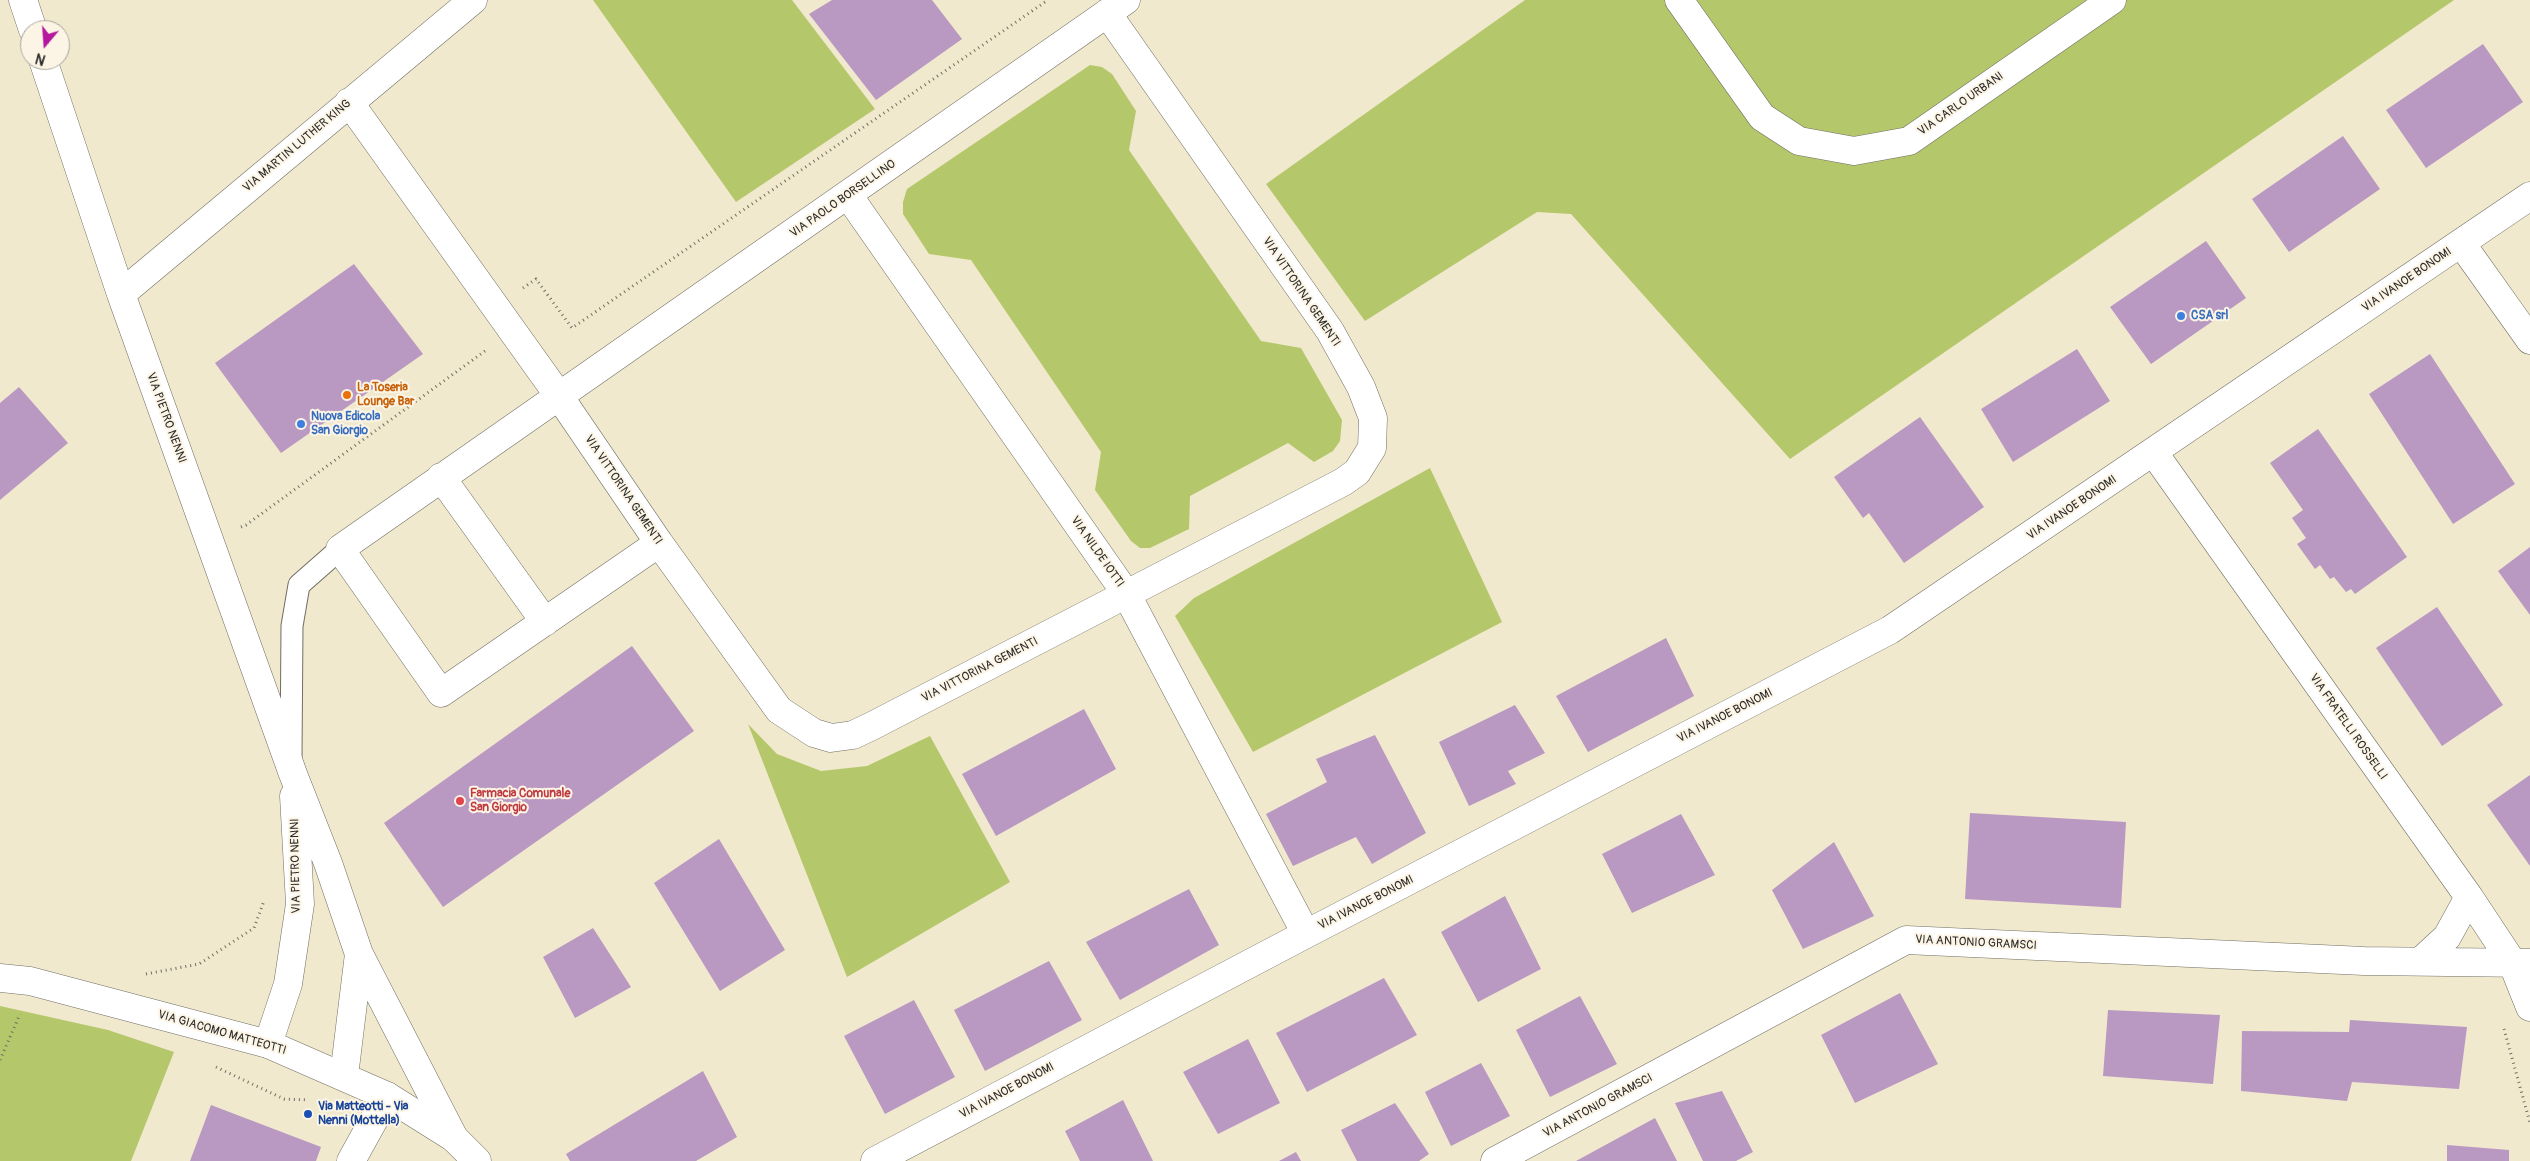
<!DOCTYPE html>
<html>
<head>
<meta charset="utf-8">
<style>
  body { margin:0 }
  #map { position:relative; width:2530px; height:1161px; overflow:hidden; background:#f0e9cd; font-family:Pangolin,sans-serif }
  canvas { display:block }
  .north { position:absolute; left:20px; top:20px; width:50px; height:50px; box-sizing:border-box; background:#fcf5e5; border:1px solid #a8a49b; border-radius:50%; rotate:198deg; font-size:14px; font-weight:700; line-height:20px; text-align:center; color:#2b2b2b }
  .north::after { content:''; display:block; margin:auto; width:18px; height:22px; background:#b5179e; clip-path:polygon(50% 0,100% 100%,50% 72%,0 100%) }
</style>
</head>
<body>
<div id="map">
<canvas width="2530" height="1161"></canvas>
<div class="north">N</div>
</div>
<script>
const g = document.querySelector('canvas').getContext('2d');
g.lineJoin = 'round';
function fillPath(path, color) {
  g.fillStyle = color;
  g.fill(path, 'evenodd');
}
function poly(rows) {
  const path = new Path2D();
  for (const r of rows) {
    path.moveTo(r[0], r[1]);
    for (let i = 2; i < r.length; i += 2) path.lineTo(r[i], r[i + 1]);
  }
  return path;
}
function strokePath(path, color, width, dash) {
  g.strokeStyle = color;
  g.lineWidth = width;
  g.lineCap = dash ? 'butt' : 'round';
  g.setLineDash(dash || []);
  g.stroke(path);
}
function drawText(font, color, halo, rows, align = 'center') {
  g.font = font + ' Pangolin,sans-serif';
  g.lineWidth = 4;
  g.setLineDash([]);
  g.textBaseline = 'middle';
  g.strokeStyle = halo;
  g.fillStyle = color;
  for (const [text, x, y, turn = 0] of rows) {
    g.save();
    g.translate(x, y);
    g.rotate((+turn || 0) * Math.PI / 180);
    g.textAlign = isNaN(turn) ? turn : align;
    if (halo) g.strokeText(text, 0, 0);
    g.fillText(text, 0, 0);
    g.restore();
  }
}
fillPath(poly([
  [593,0,792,0,875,109,736,202],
  [1525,0,2454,0,1790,459,1571,214,1537,212,1365,321,1266,184],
  [1090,65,1102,67,1112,74,1136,111,1129,150,1261,341,1301,348,1342,420,1340,441,1333,451,1314,462,1288,443,1190,496,1189,529,1150,548,1140,548,1131,541,1095,490,1101,452,971,260,929,254,903,214,903,202,907,189],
  [1430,468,1502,622,1253,752,1175,616,1194,598],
  [748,724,777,754,821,771,867,766,930,736,1010,882,847,977],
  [0,1006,108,1030,174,1052,131,1161,0,1161]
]), '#b5c76b');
fillPath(poly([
  [832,0,932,0,962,39,876,100,809,14],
  [2483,44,2523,102,2426,168,2386,110],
  [2343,136,2380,189,2289,252,2252,199],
  [2206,241,2246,298,2151,364,2110,307],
  [354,264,423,354,281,453,215,363],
  [2077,349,2110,401,2013,462,1981,409],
  [2430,354,2515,484,2453,524,2369,394],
  [19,387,68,443,0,500,0,403],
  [1920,417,1984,507,1904,563,1869,513,1863,518,1834,477],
  [2318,429,2407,557,2355,594,2351,589,2346,592,2334,577,2330,579,2320,565,2315,569,2297,544,2306,538,2292,518,2303,510,2270,463],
  [2530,547,2530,615,2498,571],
  [2437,607,2503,705,2442,746,2376,648],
  [1666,638,1694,696,1588,752,1556,696],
  [632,646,694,731,443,907,384,823],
  [1515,705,1545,753,1508,771,1516,784,1469,806,1439,742],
  [1084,709,1116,769,996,836,962,774],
  [1375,735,1426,833,1372,864,1356,837,1293,866,1266,814,1327,782,1316,759],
  [2530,775,2530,866,2487,805],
  [1970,813,2126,822,2121,908,1965,899],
  [1681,814,1715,875,1632,913,1602,854],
  [719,839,785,950,720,991,654,883],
  [1834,842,1874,916,1803,949,1772,890],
  [1189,889,1219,945,1120,1000,1086,942],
  [1505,896,1541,969,1478,1002,1441,932],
  [593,928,631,987,575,1018,543,957],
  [1049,961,1082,1020,985,1071,954,1010],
  [1384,978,1417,1035,1307,1092,1276,1033],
  [1900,993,1938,1064,1855,1103,1821,1035],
  [1580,996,1617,1064,1550,1097,1516,1030],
  [914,1000,955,1077,885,1114,844,1036],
  [2108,1010,2220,1015,2213,1084,2103,1076],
  [2350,1020,2467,1027,2459,1089,2352,1082,2347,1101,2241,1091,2242,1031,2349,1032],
  [1248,1039,1280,1103,1218,1134,1183,1072],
  [1481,1063,1510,1116,1451,1146,1425,1092],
  [703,1071,737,1137,696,1161,570,1161,566,1154],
  [1722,1091,1753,1152,1736,1161,1703,1161,1675,1103],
  [1123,1100,1153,1161,1080,1161,1065,1131],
  [1395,1103,1429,1154,1419,1161,1357,1161,1341,1130],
  [211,1105,321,1147,316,1161,190,1161],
  [1655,1118,1677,1161,1576,1161],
  [2447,1145,2509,1150,2509,1161,2447,1161],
  [1296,1152,1301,1161,1279,1161]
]), '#b998c2');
const service = poly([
  [291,757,292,626,299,585,340,549]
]);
const minor = poly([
  [23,0,33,30],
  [1679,0,1762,117,1799,141,1854,151,1909,141,2112,0],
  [43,60,121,294,293,774,328,863,359,954,454,1138],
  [349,102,559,396,659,543,779,710,814,733,831,738,853,735,872,726,1343,482,1357,472,1372,448,1373,418,1361,387,1330,331,1107,13],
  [848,195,1127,595,1306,934],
  [2461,243,2530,340],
  [121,294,473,0],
  [2154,453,2469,897,2512,962,2530,1007],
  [441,477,545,622],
  [659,543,441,693,340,549,1126,0],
  [2421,961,2447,937,2469,897],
  [268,1044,288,984,300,904,294,796],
  [344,1076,359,954],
  [351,1161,387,1096],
  [875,1161,1306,934,1890,630,2530,196],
  [1495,1161,1906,940,2364,961,2530,963]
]);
const tertiary = poly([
  [0,978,30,981,268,1044,387,1096,454,1138,477,1161]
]);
strokePath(service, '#706e64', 23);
strokePath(minor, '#706e64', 29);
strokePath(tertiary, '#706e64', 29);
strokePath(poly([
  [523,288,536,279,572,328,1048,0],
  [241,527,246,525,485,351],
  [146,974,199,964,254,928,264,901],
  [2504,1029,2530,1123],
  [0,1060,20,1014],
  [216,1067,284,1099,308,1100]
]), '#706e64', 3, [1, 4]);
strokePath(service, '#fff', 21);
strokePath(minor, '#fff', 28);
strokePath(tertiary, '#fff', 28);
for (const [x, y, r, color] of [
  [2181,316,5,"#3f7fe0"],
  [347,395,5,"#e8710a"],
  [301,424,5,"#3f7fe0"],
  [460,801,5,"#e0444e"],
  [308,1114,5,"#1a4fb4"]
]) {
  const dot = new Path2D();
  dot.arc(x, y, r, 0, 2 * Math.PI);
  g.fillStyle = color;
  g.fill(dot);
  strokePath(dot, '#fcf5e5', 2);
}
drawText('12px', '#2b2b2b', '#fcf5e5', [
  ["VIA CARLO URBANI",1961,104,-35],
  ["VIA MARTIN LUTHER KING",297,146,-40],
  ["VIA PAOLO BORSELLINO",843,199,-35],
  ["VIA IVANOE BONOMI",2407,280,-34],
  ["VIA VITTORINA GEMENTI",1301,292,56],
  ["VIA PIETRO NENNI",166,418,70],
  ["VIA VITTORINA GEMENTI",623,490,56],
  ["VIA IVANOE BONOMI",2072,508,-34],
  ["VIA NILDE IOTTI",1097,552,55],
  ["VIA VITTORINA GEMENTI",980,670,-27],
  ["VIA IVANOE BONOMI",1725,716,-27],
  ["VIA FRATELLI ROSSELLI",2348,727,55],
  ["VIA PIETRO NENNI",296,866,-91],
  ["VIA IVANOE BONOMI",1366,903,-27],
  ["VIA ANTONIO GRAMSCI",1976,943,3],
  ["VIA GIACOMO MATTEOTTI",222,1033,16],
  ["VIA IVANOE BONOMI",1007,1091,-28],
  ["VIA ANTONIO GRAMSCI",1598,1106,-28]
]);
drawText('bold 12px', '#366cbe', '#fcf5e5', [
  ["CSA srl",2191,316],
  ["Nuova Edicola",311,417],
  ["San Giorgio",311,431]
], 'left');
drawText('bold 12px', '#c56008', '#fcf5e5', [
  ["La Toseria",357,388],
  ["Lounge Bar",357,402]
], 'left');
drawText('bold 12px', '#be3a42', '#fcf5e5', [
  ["Farmacia Comunale",470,794],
  ["San Giorgio",470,808]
], 'left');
drawText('bold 12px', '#164399', '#fcf5e5', [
  ["Via Matteotti - Via",318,1107],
  ["Nenni (Mottella)",318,1121]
], 'left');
</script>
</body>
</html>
